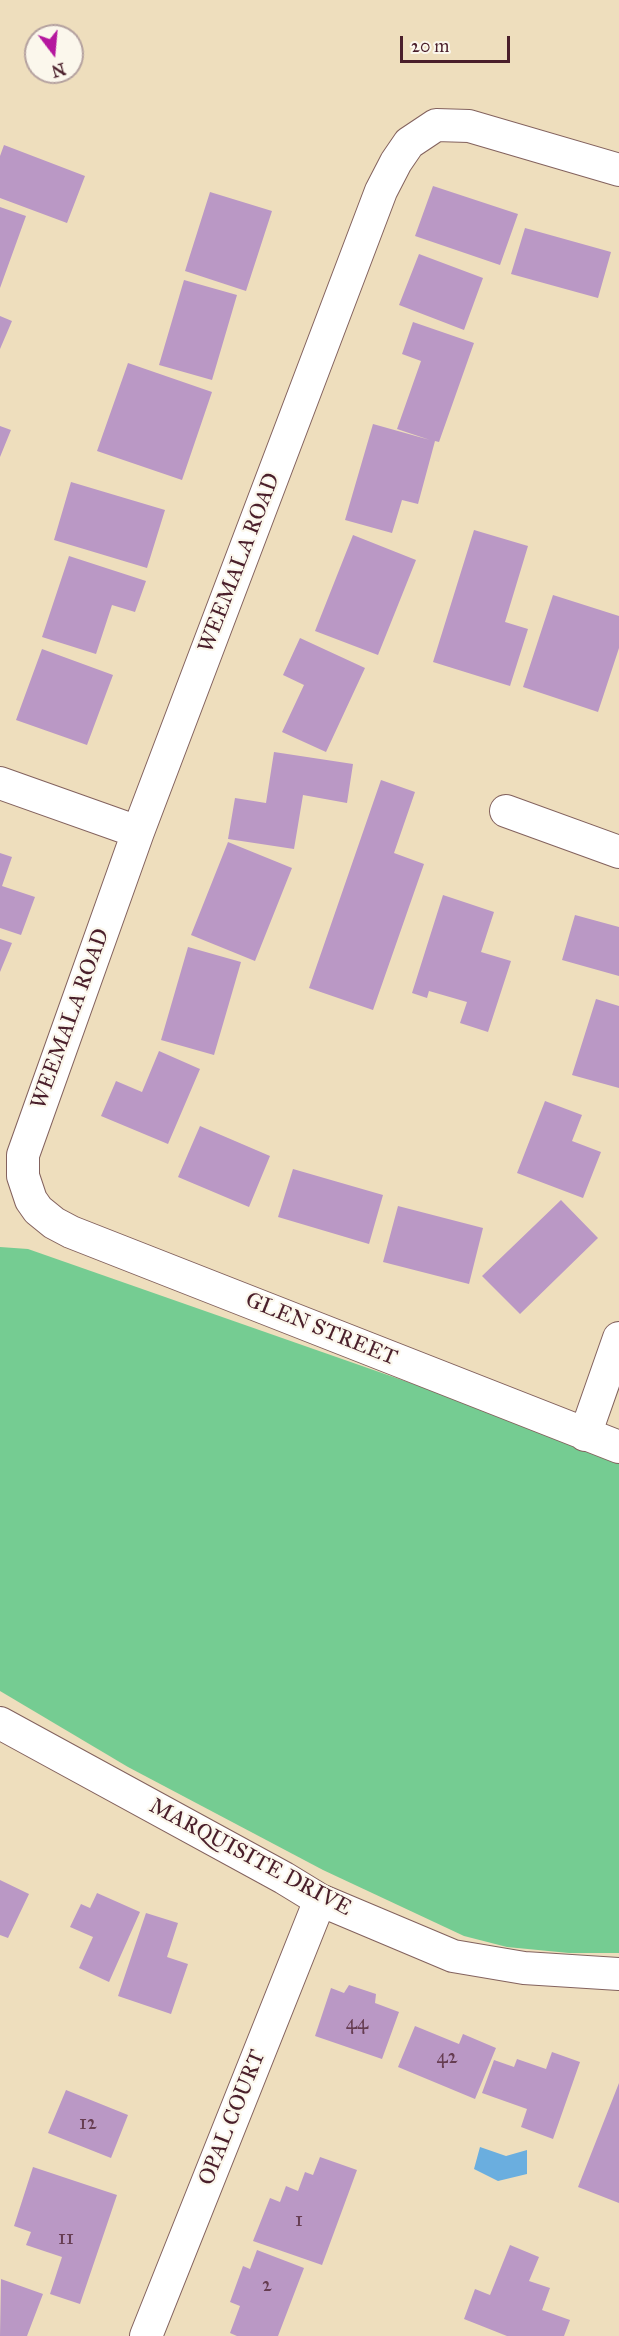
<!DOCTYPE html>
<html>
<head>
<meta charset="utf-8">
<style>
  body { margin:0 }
  #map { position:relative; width:619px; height:2336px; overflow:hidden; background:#eedebd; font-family:"IM FELL Great Primer",serif }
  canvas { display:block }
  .north { position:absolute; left:24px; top:24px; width:60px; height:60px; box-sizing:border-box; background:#fbf7ec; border:2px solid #b4a19f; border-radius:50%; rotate:164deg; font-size:16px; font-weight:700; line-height:24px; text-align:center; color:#4a1f2b }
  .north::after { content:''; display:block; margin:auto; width:21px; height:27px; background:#b5179e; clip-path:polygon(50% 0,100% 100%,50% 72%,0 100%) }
  .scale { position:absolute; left:400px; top:36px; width:110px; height:27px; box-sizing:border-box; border:3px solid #4a1f2b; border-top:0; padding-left:8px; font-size:18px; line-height:21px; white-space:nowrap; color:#4a1f2b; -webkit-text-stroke:4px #fbf7ec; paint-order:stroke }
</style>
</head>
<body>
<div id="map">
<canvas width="619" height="2336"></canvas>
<div class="north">N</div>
<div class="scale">20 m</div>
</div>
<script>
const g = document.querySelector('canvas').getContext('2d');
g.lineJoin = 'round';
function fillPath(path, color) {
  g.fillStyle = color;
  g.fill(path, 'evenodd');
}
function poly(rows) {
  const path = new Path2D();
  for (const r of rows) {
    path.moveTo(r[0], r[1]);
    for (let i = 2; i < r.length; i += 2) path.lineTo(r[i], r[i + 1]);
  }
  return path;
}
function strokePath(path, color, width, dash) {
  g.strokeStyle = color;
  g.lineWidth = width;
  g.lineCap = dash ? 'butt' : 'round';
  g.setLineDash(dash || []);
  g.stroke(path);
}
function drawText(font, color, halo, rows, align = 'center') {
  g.font = font + ' "IM FELL Great Primer",serif';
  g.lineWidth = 4.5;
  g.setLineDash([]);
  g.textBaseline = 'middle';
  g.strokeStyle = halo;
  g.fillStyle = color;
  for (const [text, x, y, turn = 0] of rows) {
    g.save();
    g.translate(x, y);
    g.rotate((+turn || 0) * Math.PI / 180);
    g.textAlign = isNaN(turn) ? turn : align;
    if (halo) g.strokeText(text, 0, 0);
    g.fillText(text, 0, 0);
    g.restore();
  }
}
fillPath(poly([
  [0,1247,28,1249,619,1456,619,1953,569,1953,507,1947,464,1936,323,1870,128,1767,0,1691]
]), '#75cc92');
fillPath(poly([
  [480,2147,506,2156,527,2150,527,2174,498,2181,474,2169]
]), '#6aaedf');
fillPath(poly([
  [4,145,85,176,67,223,0,198,0,156],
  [433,186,518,214,500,265,415,236],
  [210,192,272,211,246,291,185,271],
  [0,207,26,216,0,288],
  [525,228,611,252,598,298,511,274],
  [419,254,483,278,464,330,399,305],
  [184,280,237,295,212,380,159,365],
  [0,316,12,321,0,349],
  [413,322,474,343,439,442,435,441,418,504,402,500,392,533,345,520,373,424,430,440,397,429,421,361,402,354],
  [128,363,212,392,182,480,97,451],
  [0,426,11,430,0,457],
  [71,482,165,510,147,568,54,540],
  [474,530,528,546,505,622,528,629,510,686,433,662],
  [353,535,416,560,378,655,315,631],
  [69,556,146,581,135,612,112,605,96,654,42,637],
  [553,595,619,616,619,648,598,712,523,687],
  [300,638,365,668,326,752,282,732,304,685,283,675],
  [42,649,113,675,87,745,16,720],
  [274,752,353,764,347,803,303,795,294,849,228,839,235,798,266,803],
  [381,780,415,792,394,853,424,864,373,1010,309,988],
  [228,842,292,868,255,961,191,935],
  [0,853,12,857,2,886,35,897,21,935,0,928],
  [443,895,494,912,481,952,511,961,488,1032,460,1023,467,1002,429,991,427,998,412,993],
  [575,915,619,927,619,976,562,960],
  [0,939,12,943,0,972],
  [188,947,241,962,214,1055,161,1040],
  [596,999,619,1006,619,1088,572,1075],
  [159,1051,200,1069,168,1144,101,1116,116,1081,142,1092],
  [545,1101,582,1115,572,1141,601,1152,583,1198,517,1173],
  [200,1126,270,1156,249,1207,178,1177],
  [293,1169,383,1195,369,1244,278,1217],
  [561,1200,598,1238,520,1314,482,1276],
  [398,1206,483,1228,469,1284,383,1262],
  [0,1880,29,1894,8,1938,0,1935],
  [97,1893,140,1912,109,1982,79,1968,93,1937,70,1927,81,1904,90,1908],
  [146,1913,178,1923,167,1957,188,1964,171,2014,118,1996],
  [349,1985,376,1994,375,2003,399,2012,382,2059,315,2036,331,1988,344,1993],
  [415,2026,459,2044,463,2034,496,2048,475,2099,398,2067],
  [552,2052,580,2062,553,2139,521,2127,527,2109,482,2093,494,2060,514,2067,517,2059,546,2069],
  [619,2083,619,2203,578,2187],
  [66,2090,128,2115,111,2158,48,2133],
  [320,2157,357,2170,322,2265,253,2241,270,2198,280,2202,286,2186,298,2191,305,2172,313,2175],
  [33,2167,117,2195,80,2304,50,2294,62,2257,26,2245,31,2232,14,2226],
  [510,2245,539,2257,529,2281,550,2288,542,2310,570,2320,564,2336,507,2336,464,2319,475,2289,490,2295],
  [257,2250,304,2268,278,2336,237,2336,230,2333,240,2306,230,2302,243,2266,250,2269],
  [1,2279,43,2294,27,2336,0,2336]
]), '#ba98c5');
const street = poly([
  [619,170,469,126,436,125,409,143,396,162,381,191,138,832,23,1155,23,1176,31,1200,38,1210,54,1223,71,1232,619,1447],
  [0,783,138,832],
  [506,811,619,852],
  [585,1435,619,1338],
  [0,1723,284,1878,320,1900,453,1956,524,1968,619,1974],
  [146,2336,320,1900]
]);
strokePath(street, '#83625e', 34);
strokePath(street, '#fff', 32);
drawText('20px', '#663d52', null, [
  ["44",357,2024],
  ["42",447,2058],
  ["12",88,2124],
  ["1",299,2221],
  ["11",66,2239],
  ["2",267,2286]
]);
drawText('22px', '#4a1f2b', '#fbf7ec', [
  ["WEEMALA ROAD",240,563,-69],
  ["WEEMALA ROAD",71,1019,-70],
  ["GLEN STREET",321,1330,22],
  ["MARQUISITE DRIVE",250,1858,28],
  ["OPAL COURT",233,2118,-68]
]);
</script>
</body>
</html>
